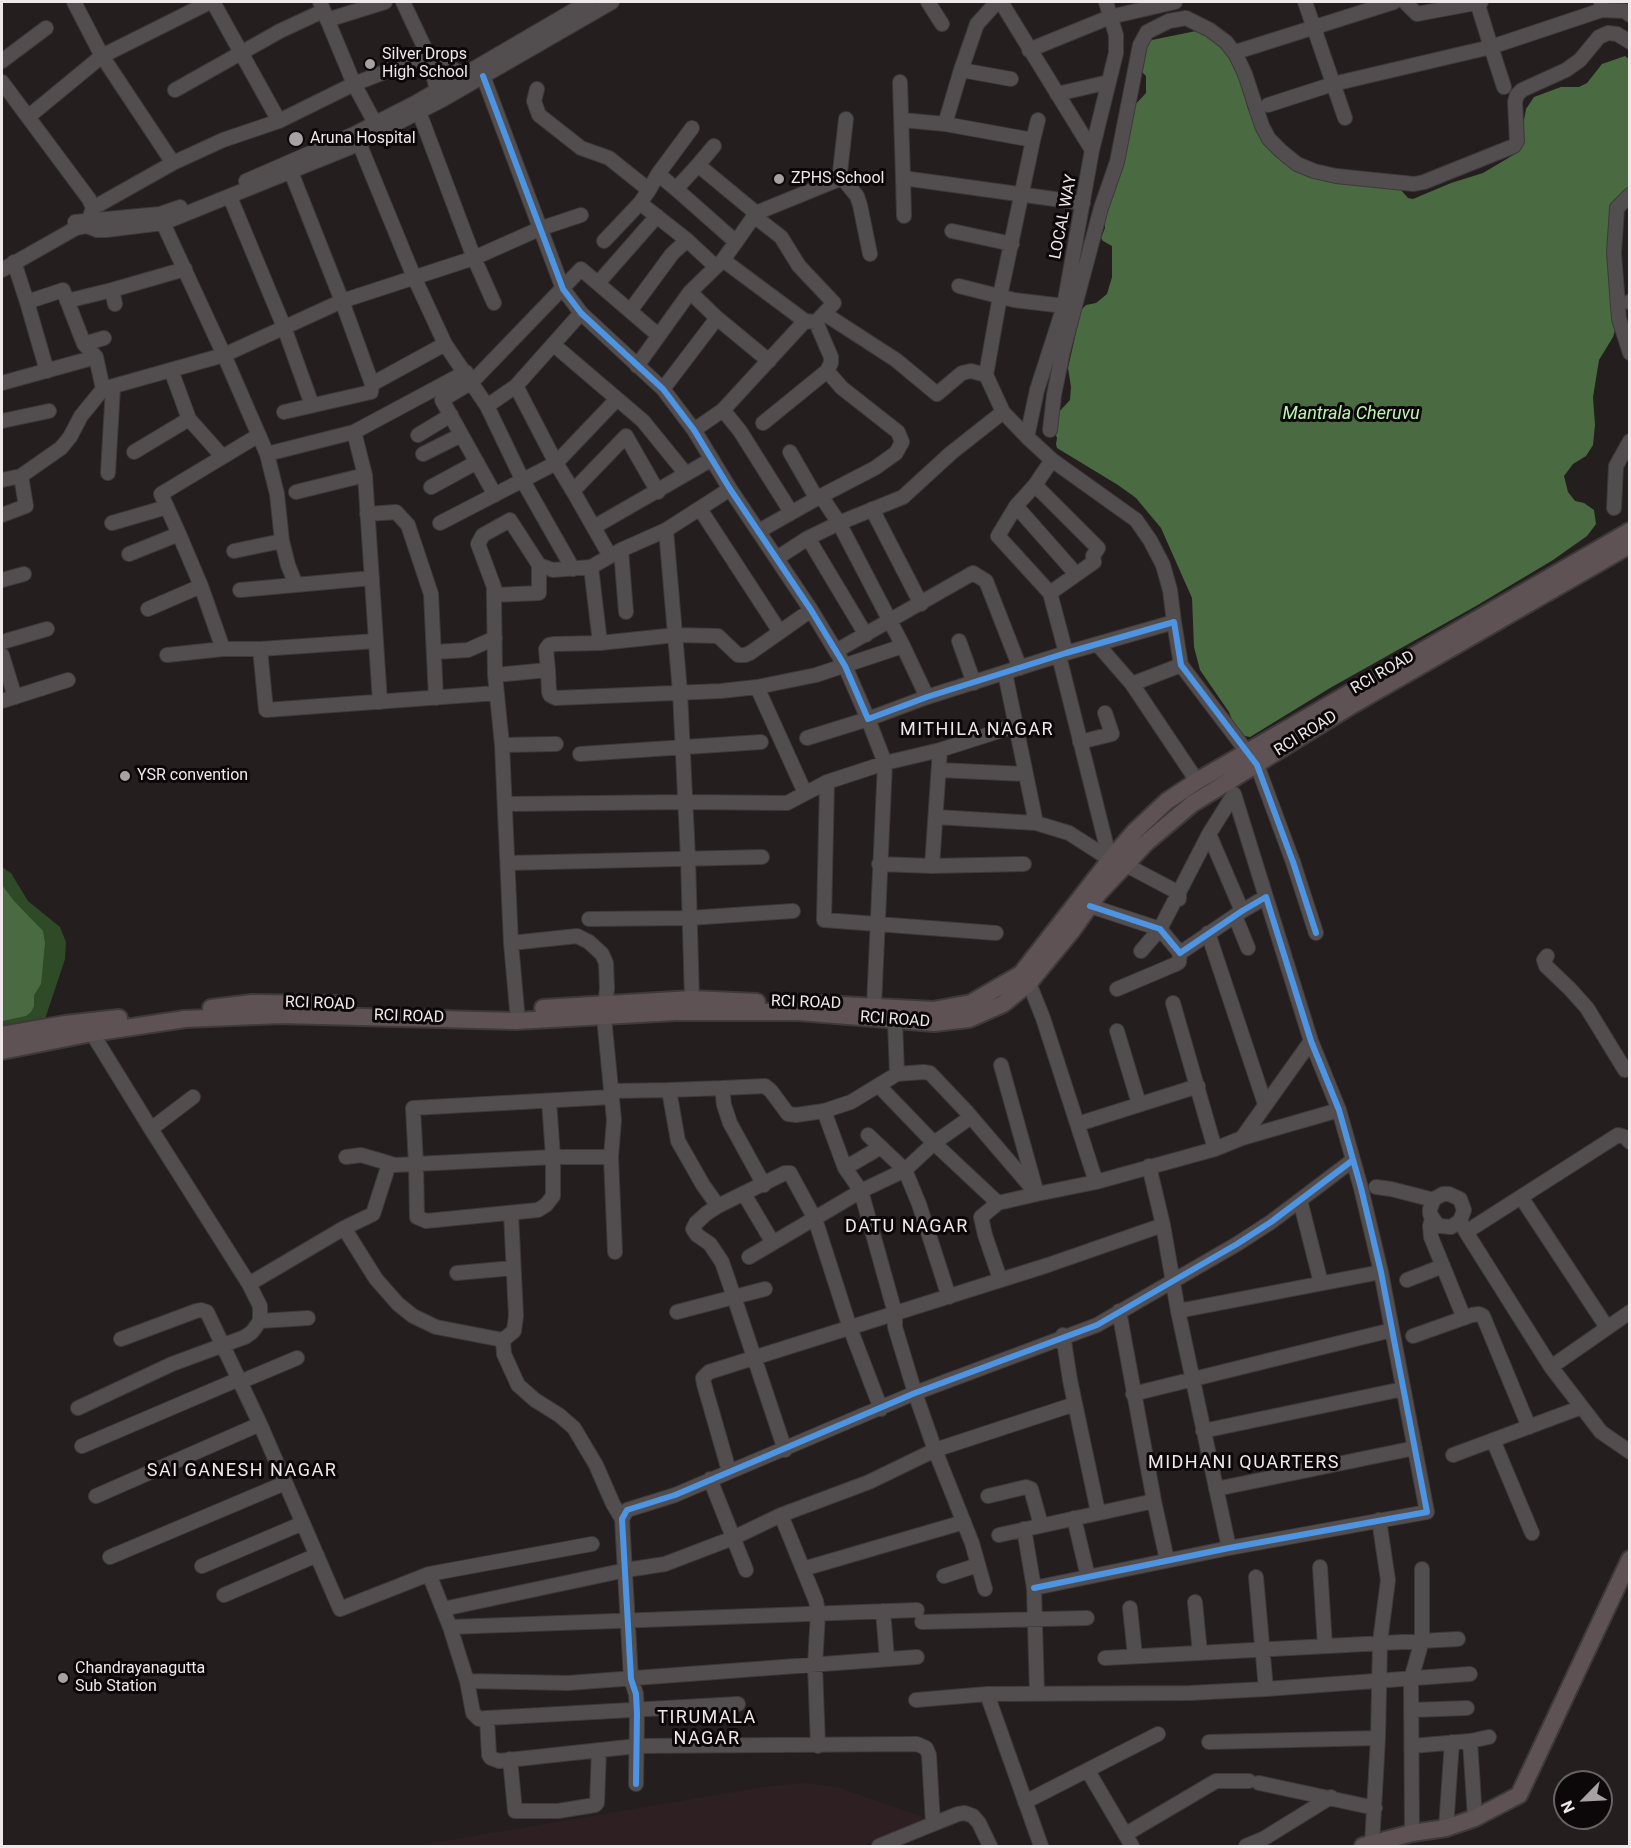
<!DOCTYPE html>
<html>
<head>
<meta charset="utf-8">
<style>
  body { margin:0 }
  #map { position:relative; width:1631px; height:1848px; overflow:hidden; background:#241e1f; font-family:Roboto,sans-serif }
  canvas { display:block }
  .frame { position:absolute; inset:0; border:3px solid #efe8ea; pointer-events:none }
  .north { position:absolute; left:1553px; top:1770px; width:60px; height:60px; box-sizing:border-box; background:#0c0809; border:2px solid #676263; border-radius:50%; rotate:246deg; font-size:16px; font-weight:700; line-height:24px; text-align:center; color:#efe8ea }
  .north::after { content:''; display:block; margin:auto; width:21px; height:27px; background:#a8a1a3; clip-path:polygon(50% 0,100% 100%,50% 72%,0 100%) }
</style>
</head>
<body>
<div id="map">
<canvas width="1631" height="1848"></canvas>
<div class="frame"></div>
<div class="north">N</div>
</div>
<script>
const g = document.querySelector('canvas').getContext('2d');
g.lineJoin = 'round';
function fillPath(path, color) {
  g.fillStyle = color;
  g.fill(path, 'evenodd');
}
function poly(rows) {
  const path = new Path2D();
  for (const r of rows) {
    path.moveTo(r[0], r[1]);
    for (let i = 2; i < r.length; i += 2) path.lineTo(r[i], r[i + 1]);
  }
  return path;
}
function strokePath(path, color, width, dash) {
  g.strokeStyle = color;
  g.lineWidth = width;
  g.lineCap = dash ? 'butt' : 'round';
  g.setLineDash(dash || []);
  g.stroke(path);
}
function drawText(font, color, halo, rows, align = 'center') {
  g.font = font + ' Roboto,sans-serif';
  g.lineWidth = 6;
  g.setLineDash([]);
  g.textBaseline = 'middle';
  g.strokeStyle = halo;
  g.fillStyle = color;
  for (const [text, x, y, turn = 0] of rows) {
    g.save();
    g.translate(x, y);
    g.rotate((+turn || 0) * Math.PI / 180);
    g.textAlign = isNaN(turn) ? turn : align;
    if (halo) g.strokeText(text, 0, 0);
    g.fillText(text, 0, 0);
    g.restore();
  }
}
fillPath(poly([
  [801,1783,837,1787,926,1818,864,1846,414,1846,763,1787]
]), '#2e1f22');
fillPath(poly([
  [2,867,11,873,28,901,60,927,66,942,65,959,45,1019,2,1027]
]), '#2e4a27');
fillPath(poly([
  [1196,31,1214,39,1226,53,1238,74,1248,109,1255,123,1279,155,1400,189,1408,198,1413,199,1451,183,1483,173,1515,154,1519,148,1526,109,1534,97,1561,87,1579,87,1587,83,1602,64,1625,56,1629,59,1629,189,1624,193,1616,327,1613,337,1599,360,1593,397,1595,425,1593,445,1586,456,1573,464,1564,476,1568,492,1575,501,1584,503,1594,510,1596,524,1587,536,1553,560,1476,606,1330,688,1250,737,1240,735,1236,731,1229,712,1200,670,1194,647,1192,598,1161,528,1136,498,1118,485,1057,448,1056,444,1057,438,1053,427,1057,414,1070,400,1071,387,1068,368,1081,310,1086,305,1096,303,1107,294,1112,277,1112,246,1103,241,1101,238,1105,228,1103,216,1133,107,1146,93,1146,76,1138,68,1147,41],
  [2,885,14,901,43,931,45,943,41,984,34,995,34,1006,31,1012,26,1016,2,1021]
]), '#4a6b42');
const minor = poly([
  [74,2,102,56,173,163],
  [213,2,279,121],
  [320,2,354,84,375,123],
  [403,2,428,55,437,90,441,97],
  [928,2,942,24],
  [1001,2,1092,150],
  [1305,2,1345,118],
  [1405,2,1417,14,1481,2],
  [1601,2,1602,10,1625,11,1630,15],
  [327,20,385,2],
  [1029,50,1110,17,1175,2],
  [1239,51,1394,2],
  [428,55,463,75,466,80],
  [2,61,46,28],
  [961,70,1011,79],
  [483,76,563,289,581,313,663,389,694,430,730,489,811,610,845,666,868,719,927,697,1066,653,1174,622,1181,665,1257,765,1293,862,1316,933],
  [2,82,28,117,102,56,210,2],
  [900,82,903,178,1083,203],
  [1504,87,1491,47,1602,10],
  [537,89,534,101,539,115,581,148,609,158,649,190,658,174,676,189,698,165,756,213,754,216,781,237,799,266,834,303,816,322,805,321,723,410,694,430],
  [175,90,280,31,323,11],
  [1057,94,1109,82],
  [1268,105,1333,84,1491,47,1477,2],
  [419,112,474,258,494,303],
  [28,117,89,199,93,208],
  [846,119,840,172,842,178,857,196,860,205,870,254],
  [902,120,945,124,1033,140,1000,296,986,375,1003,412,1027,437,1052,460,1136,520,1150,540,1163,565,1170,590,1174,622],
  [945,124,961,70,977,24,997,2],
  [1033,140,1038,120],
  [359,143,414,277,445,344,487,406,523,481,573,569],
  [698,165,714,146],
  [291,172,342,301,372,384],
  [658,174,692,128],
  [903,178,904,216],
  [246,181,354,134,415,103,588,2],
  [676,189,736,242,754,216],
  [649,190,640,203,687,240,716,267],
  [1630,195,1617,208,1614,253,1619,319,1630,353],
  [230,197,284,327,312,405],
  [756,213,842,178],
  [75,222,160,214,180,207],
  [163,223,224,355,267,454,277,494,282,541,288,565,296,585],
  [87,225,93,208,173,163,223,140,279,121,354,84,428,55],
  [952,231,1012,244],
  [604,241,640,203],
  [723,260,805,321],
  [14,262,27,302,63,290,84,344,96,357],
  [2,270,76,228,87,226,97,230,106,230,163,223,351,147,442,100,612,2],
  [599,282,657,216],
  [959,286,1014,300,1064,306],
  [690,292,717,318,769,361],
  [67,301,112,290],
  [27,302,47,371],
  [1629,302,1630,302],
  [115,304,112,290,185,269],
  [630,311,672,254,687,240],
  [825,314,896,360,937,394,962,373,971,371,986,375],
  [816,322,831,357,831,363,827,371],
  [84,344,104,338],
  [554,345,643,421,686,474],
  [637,366,690,292,723,260,736,242],
  [171,370,189,419,222,456],
  [2,383,96,357,103,389],
  [516,386,556,463,573,491],
  [663,389,717,318],
  [487,406,516,386,581,313],
  [723,410,740,431,791,512],
  [284,412,371,392,372,384,445,344],
  [2,421,49,411],
  [763,423,827,371,842,388,898,432,902,442,896,453,875,468,821,496],
  [1050,430,1054,395,1063,351,1101,208,1117,162,1140,45,1147,32,1169,21,1186,18,1210,30,1226,42,1236,55,1245,74,1262,126,1269,139,1281,151,1297,164,1314,171,1336,176,1414,184,1424,182,1514,146,1517,141,1515,102,1517,95,1522,90,1566,70,1580,60,1599,37,1608,33,1617,34,1630,42],
  [354,432,365,475,380,702],
  [418,435,451,415],
  [1027,437,1037,390,1064,306,1092,150,1116,53,1116,35,1106,2],
  [134,452,189,419],
  [790,452,817,499],
  [267,454,354,432,466,372],
  [423,454,461,435],
  [1052,460,1035,485,1016,506,998,536,1050,593,1066,653],
  [108,473,113,387],
  [2,480,21,476,61,448,70,437,81,416,103,389,224,355,342,301,474,258,539,229,581,215],
  [1035,485,1098,548,1093,556,1094,562,1050,593],
  [431,487,477,462],
  [296,492,365,475],
  [495,495,442,400,472,382,581,269,658,335],
  [1016,506,1076,574],
  [1614,508,1616,466,1630,441],
  [700,509,780,632,811,610],
  [872,509,921,604],
  [367,514,396,512,408,525,431,594,436,698],
  [2,515,26,506,21,476],
  [112,523,167,507],
  [440,523,556,463,617,399],
  [594,527,712,459],
  [666,530,680,692,688,858,692,999],
  [759,531,821,496,839,523,903,646],
  [179,534,161,494,259,435],
  [808,538,866,635],
  [621,550,626,612],
  [234,551,282,541],
  [129,554,179,534,201,586,223,649],
  [610,556,573,491,626,436,658,492],
  [777,558,808,538,839,523,903,497,951,453,1003,412],
  [539,565,553,570,591,567,621,550,666,530,730,489],
  [591,567,600,643],
  [2,580,24,574],
  [240,590,372,578],
  [494,595,539,593,539,565,510,520,483,535,478,544,494,587,494,595,495,675,502,745,511,943,517,1010],
  [148,609,201,586],
  [959,641,974,683],
  [2,642,47,629],
  [1098,645,1132,684,1197,781],
  [260,649,266,710,497,693],
  [836,651,973,573,986,581,1020,668],
  [435,652,468,650,495,638],
  [2,655,15,697],
  [167,655,223,649,260,649,376,641],
  [1059,656,1110,860],
  [548,670,549,692,550,695,556,698,721,691,757,687,816,675,903,646,927,697],
  [1005,673,1036,823],
  [495,675,548,670,546,649,549,645,555,644,600,643,676,635,718,636,738,655,745,655,750,653,780,632],
  [1132,684,1181,665],
  [757,687,805,793],
  [2,701,68,680],
  [807,738,868,719,885,763,874,1006],
  [1080,742,1112,734,1105,713],
  [502,745,556,744],
  [580,754,761,742],
  [939,770,1025,774],
  [827,782,824,920,996,933],
  [1234,794,1266,897],
  [505,804,684,802,787,803,827,782,885,763,940,750,1015,726],
  [936,817,1036,823,1069,833,1108,858],
  [1209,834,1242,911],
  [508,863,762,857],
  [879,864,932,866,1024,864],
  [1126,865,1179,893,1179,899],
  [932,866,940,750],
  [1235,916,1248,948],
  [589,919,689,918,793,911],
  [1208,933,1265,1104],
  [511,943,577,936,589,942,602,954,606,963,607,988,604,1017,614,1120,611,1157,553,1157,416,1164,417,1217,426,1221,538,1210,546,1205,553,1196,553,1157,549,1101],
  [1141,951,1160,929,1209,834,1234,794],
  [1547,956,1544,960,1546,966,1570,989,1587,1008,1625,1070],
  [1022,976,1029,983,1043,1018,1096,1182],
  [1117,989,1176,964,1179,962,1180,953],
  [1173,1003,1215,1149],
  [895,1021,897,1074],
  [87,1025,151,1129,193,1097],
  [1117,1031,1139,1104],
  [879,1086,934,1143,998,1203],
  [722,1088,765,1086,771,1091,788,1114,796,1115,824,1111,851,1102,897,1074,923,1072,930,1073,966,1111,1037,1194,1096,1182,1215,1149,1242,1138,1311,1041],
  [669,1090,722,1088,724,1105,730,1123,764,1185],
  [612,1091,669,1090,678,1141,703,1185,718,1206],
  [824,1111,845,1168,861,1191,895,1313,895,1327,915,1393,935,1450,972,1543,985,1589],
  [1078,1124,1198,1086],
  [868,1135,905,1170,934,1143,971,1117],
  [1242,1138,1339,1110],
  [346,1157,361,1155,395,1165,416,1164,413,1108,612,1097],
  [611,1157,615,1252],
  [1149,1166,1163,1225,1178,1311,1229,1548],
  [845,1168,881,1147],
  [1376,1187,1391,1189,1434,1200],
  [744,1194,773,1243],
  [1521,1197,1606,1326],
  [1300,1200,1321,1283],
  [1432,1219,1430,1226,1431,1237,1464,1318],
  [1460,1221,1451,1227,1440,1226,1436,1223,1430,1214,1430,1209,1434,1199,1443,1194,1449,1194,1460,1199,1464,1210,1460,1221,1466,1232,1551,1367,1601,1432,1630,1452],
  [344,1228,376,1279,398,1304,413,1316,436,1327,503,1340,514,1331,516,1316,511,1213],
  [1466,1232,1618,1135,1625,1137,1630,1142],
  [749,1257,861,1191,905,1170,919,1204,949,1297],
  [457,1273,513,1268],
  [1000,1279,985,1235,981,1217,998,1203,1037,1194,1001,1065],
  [1407,1280,1443,1266],
  [249,1284,344,1228,373,1214,389,1164],
  [765,1289,734,1297,722,1262,710,1244,697,1235,693,1229,696,1223,707,1213,718,1206,785,1173,790,1173,815,1219,850,1328,881,1409],
  [1119,1311,1154,1501,1167,1560],
  [1178,1311,1381,1272],
  [677,1312,734,1297,785,1450],
  [260,1321,308,1318],
  [1063,1335,1070,1380,1098,1512],
  [1413,1336,1472,1315,1479,1314,1483,1316,1529,1427],
  [121,1339,196,1311,201,1310,207,1312,260,1424,340,1609,429,1574,592,1544],
  [503,1340,504,1354,518,1385,535,1400,559,1415,574,1428,596,1465,613,1504,622,1519],
  [1551,1367,1630,1312],
  [240,1382,297,1358],
  [1133,1394,1392,1330],
  [78,1408,172,1364,245,1337,252,1332,260,1321,260,1306,249,1284,151,1129],
  [1203,1431,1403,1389],
  [1493,1440,1532,1533],
  [82,1446,239,1379],
  [1453,1455,1582,1407],
  [729,1471,704,1384,703,1378,709,1372,1048,1265,1163,1225],
  [710,1479,746,1570],
  [1216,1489,1415,1448],
  [96,1496,260,1424],
  [988,1496,1026,1487,1031,1489,1041,1525],
  [781,1515,816,1601,818,1613,815,1665,818,1746],
  [1074,1518,1088,1577],
  [1024,1529,1034,1588,1037,1694],
  [999,1535,1154,1501],
  [110,1557,285,1483],
  [202,1566,303,1523],
  [1320,1567,1325,1646],
  [803,1569,964,1522],
  [429,1574,450,1627,467,1681,473,1713,479,1719,487,1718,489,1755,491,1758,499,1761,637,1746,917,1744,926,1748,929,1755,933,1824,958,1814,965,1813,973,1816,979,1823,990,1846],
  [944,1576,978,1565],
  [1256,1577,1266,1689],
  [1034,1588,1229,1548,1427,1512,1381,1272,1361,1188,1339,1110,1311,1041,1266,897,1242,911,1180,953,1160,929,1090,906],
  [224,1595,317,1555],
  [1195,1602,1200,1653],
  [1130,1608,1135,1656],
  [443,1609,626,1570,665,1564,733,1538,781,1515,869,1482,935,1450,1075,1404],
  [883,1611,887,1659],
  [922,1622,1087,1618],
  [450,1627,917,1610],
  [1105,1658,1458,1639],
  [467,1681,568,1683,917,1657],
  [987,1694,1041,1846],
  [916,1700,987,1694,1190,1693,1266,1689,1470,1674],
  [1411,1710,1467,1708],
  [487,1718,738,1704],
  [1470,1741,1475,1818],
  [1209,1742,1378,1738],
  [1412,1746,1470,1741,1489,1737],
  [510,1759,515,1811,558,1811,595,1805,597,1803,599,1750],
  [1088,1771,1132,1846],
  [1259,1783,1375,1808],
  [636,1784,637,1714,636,1694,631,1679,622,1519,627,1510,675,1495,915,1393,1097,1325,1237,1244,1271,1222,1353,1160],
  [1025,1802,1158,1734],
  [1446,1828,1452,1742],
  [1412,1833,1411,1679,1422,1641,1422,1569],
  [1126,1834,1216,1781,1249,1781],
  [1372,1844,1378,1738,1380,1642,1388,1580,1379,1520],
  [879,1846,933,1824],
  [1246,1846,1263,1839,1331,1797]
]);
const major = poly([
  [822,1004,933,1010,971,1003,1021,974,1110,860,1135,831,1167,801,1197,781,1630,531],
  [211,1008,252,1003,340,1004],
  [543,1008,692,999,757,1002],
  [2,1035,65,1024,119,1018],
  [2,1051,92,1033,185,1019,281,1015,516,1021,675,1012,799,1012,934,1023,969,1019,1003,1004,1029,983,1071,932,1098,894,1147,842,1192,804,1354,704,1630,545],
  [1363,1846,1412,1833,1446,1828,1475,1818,1519,1795,1630,1559]
]);
strokePath(minor, '#3e393a', 16);
strokePath(major, '#3e393a', 20);
strokePath(minor, '#524e4f', 14);
strokePath(major, '#5e5255', 16);
strokePath(poly([
  [483,76,563,289,581,313,663,389,694,430,730,489,811,610,845,666,868,719,927,697,1066,653,1174,622,1181,665,1257,765,1293,862,1316,933],
  [1034,1588,1229,1548,1427,1512,1381,1272,1361,1188,1339,1110,1311,1041,1266,897,1242,911,1180,953,1160,929,1090,906],
  [636,1784,637,1714,636,1694,631,1679,622,1519,627,1510,675,1495,915,1393,1097,1325,1237,1244,1271,1222,1353,1160]
]), '#4d94e3', 6);
for (const [x, y, r, color] of [
  [370,64,6,"#a8a1a3"],
  [296,139,8,"#a8a1a3"],
  [779,179,6,"#a8a1a3"],
  [125,776,6,"#a8a1a3"],
  [63,1678,6,"#a8a1a3"]
]) {
  const dot = new Path2D();
  dot.arc(x, y, r, 0, 2 * Math.PI);
  g.fillStyle = color;
  g.fill(dot);
  strokePath(dot, '#0c0809', 2);
}
drawText('16px', '#efe8ea', '#0c0809', [
  ["Silver Drops",382,55],
  ["High School",382,73],
  ["Aruna Hospital",310,139],
  ["ZPHS School",791,179],
  ["YSR convention",137,776],
  ["Chandrayanagutta",75,1669],
  ["Sub Station",75,1687]
], 'left');
drawText('16px', '#efe8ea', '#0c0809', [
  ["LOCAL WAY",1064,217,-79],
  ["RCI ROAD",1383,673,-30],
  ["RCI ROAD",1306,734,-32],
  ["RCI ROAD",806,1003,2],
  ["RCI ROAD",320,1004,2],
  ["RCI ROAD",409,1017,2],
  ["RCI ROAD",895,1020,4]
]);
drawText('italic 18px', '#baf5ae', '#0c0809', [
  ["Mantrala Cheruvu",1351,414]
]);
g.letterSpacing = '1.5px';
drawText('18px', '#efe8ea', '#0c0809', [
  ["MITHILA NAGAR",977,730],
  ["DATU NAGAR",907,1227],
  ["MIDHANI QUARTERS",1244,1463],
  ["SAI GANESH NAGAR",242,1471],
  ["TIRUMALA",707,1718],
  ["NAGAR",707,1739]
]);
g.letterSpacing = '0px';
</script>
</body>
</html>
